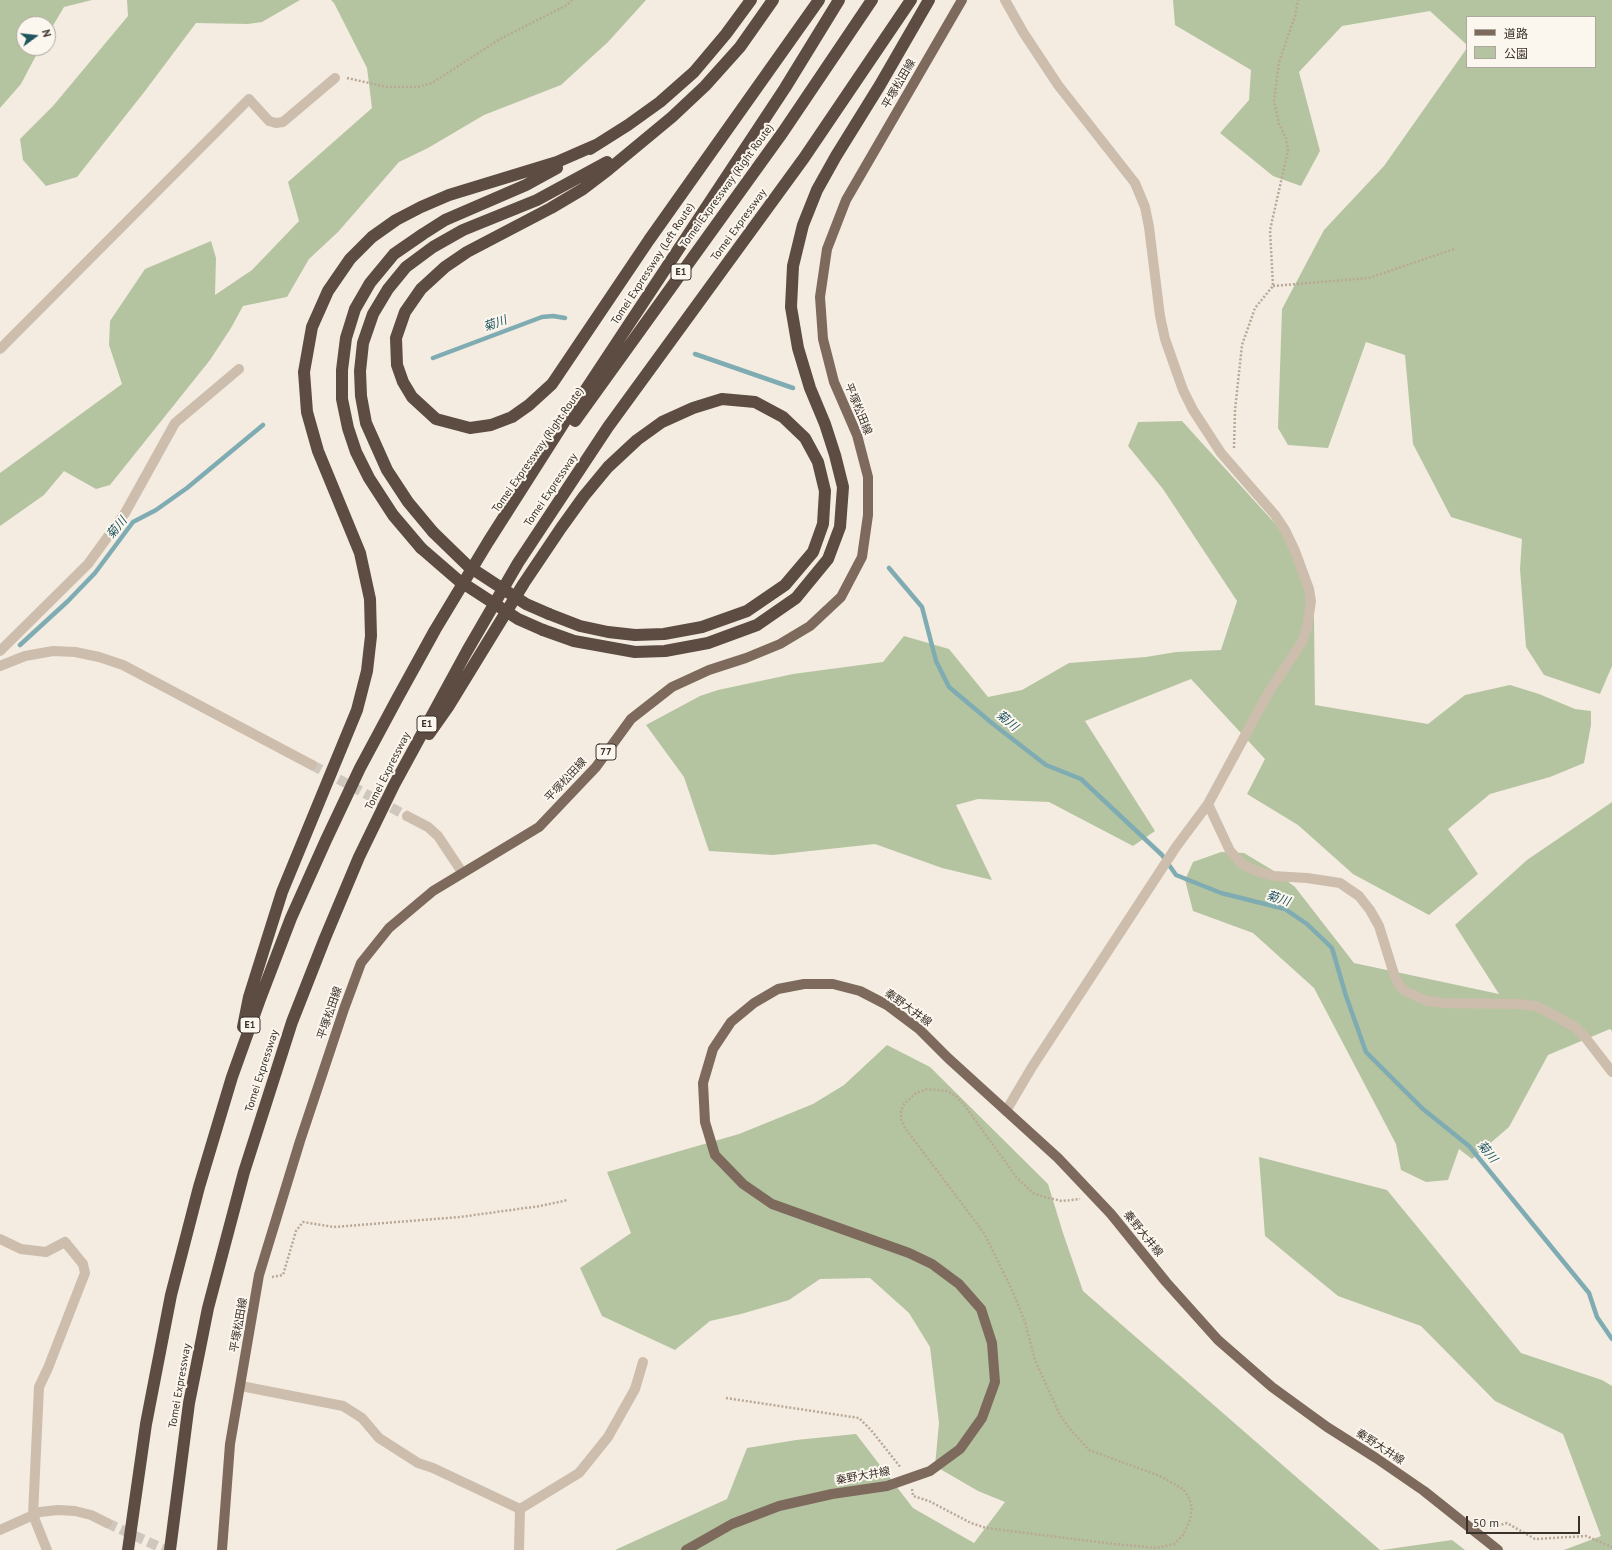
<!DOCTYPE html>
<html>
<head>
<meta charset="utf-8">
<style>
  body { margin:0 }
  #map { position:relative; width:1612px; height:1550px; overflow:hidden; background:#f4ece1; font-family:"PT Sans","Noto Sans JP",sans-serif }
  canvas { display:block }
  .legend { position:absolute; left:1466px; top:16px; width:130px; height:52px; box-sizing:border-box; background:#fbf6ee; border:1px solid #aea7a0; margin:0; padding:5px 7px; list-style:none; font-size:12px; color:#3b312b }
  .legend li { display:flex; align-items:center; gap:8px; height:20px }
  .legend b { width:20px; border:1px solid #aea7a0 }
  .north { position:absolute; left:16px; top:16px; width:40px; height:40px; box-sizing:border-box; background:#fbf6ee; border:1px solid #aea7a0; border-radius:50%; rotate:75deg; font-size:11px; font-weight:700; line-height:16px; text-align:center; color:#3b312b }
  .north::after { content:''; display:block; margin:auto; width:14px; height:18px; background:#1f555e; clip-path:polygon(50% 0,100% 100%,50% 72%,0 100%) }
  .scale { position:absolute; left:1466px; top:1516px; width:114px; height:18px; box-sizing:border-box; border:2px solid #3b312b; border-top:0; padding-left:5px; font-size:12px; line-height:14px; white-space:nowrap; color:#3b312b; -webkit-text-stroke:3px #fbf6ee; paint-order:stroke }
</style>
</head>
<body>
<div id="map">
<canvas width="1612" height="1550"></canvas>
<ul class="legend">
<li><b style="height:5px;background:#7d6a5c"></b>道路</li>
<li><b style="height:11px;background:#b5c4a0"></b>公園</li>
</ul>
<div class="north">N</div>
<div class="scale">50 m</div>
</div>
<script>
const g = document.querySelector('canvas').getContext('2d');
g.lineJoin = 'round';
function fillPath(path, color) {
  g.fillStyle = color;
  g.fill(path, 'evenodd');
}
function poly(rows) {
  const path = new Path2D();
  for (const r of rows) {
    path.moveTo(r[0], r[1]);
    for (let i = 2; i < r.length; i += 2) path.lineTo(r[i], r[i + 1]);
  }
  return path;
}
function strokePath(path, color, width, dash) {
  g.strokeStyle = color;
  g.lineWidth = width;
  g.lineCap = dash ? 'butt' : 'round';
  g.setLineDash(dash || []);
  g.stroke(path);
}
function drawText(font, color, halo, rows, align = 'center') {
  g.font = font + ' "PT Sans","Noto Sans JP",sans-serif';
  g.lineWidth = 4;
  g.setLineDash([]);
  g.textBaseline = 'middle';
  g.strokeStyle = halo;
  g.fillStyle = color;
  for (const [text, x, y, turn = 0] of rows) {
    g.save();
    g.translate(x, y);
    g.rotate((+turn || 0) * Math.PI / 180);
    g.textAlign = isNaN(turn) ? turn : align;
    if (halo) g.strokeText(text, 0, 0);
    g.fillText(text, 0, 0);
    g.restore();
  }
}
fillPath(poly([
  [0,0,92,0,64,7,48,34,48,24,24,24,24,48,40,48,21,84,0,108],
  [127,0,300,0,262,22,248,24,196,23,145,91,77,177,46,186,23,160,20,139,53,106,128,16],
  [331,0,646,0,608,42,561,85,484,115,428,148,399,162,338,232,309,259,287,297,243,306,231,328,210,360,110,485,96,489,64,471,44,495,0,526,0,473,122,384,109,345,110,321,145,269,211,241,216,258,215,295,252,270,299,221,288,182,372,108,367,68,334,3],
  [1173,0,1612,0,1612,666,1600,694,1544,675,1526,647,1520,569,1522,539,1451,517,1413,444,1405,355,1366,342,1328,448,1288,445,1278,428,1282,309,1324,230,1384,166,1467,48,1467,67,1595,67,1595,17,1467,17,1467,45,1430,11,1342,26,1299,72,1320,151,1301,186,1273,176,1220,133,1249,100,1251,70,1175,25],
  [1182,421,1290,540,1314,617,1315,705,1428,724,1465,695,1510,685,1539,694,1575,709,1591,711,1591,725,1584,763,1550,777,1490,794,1448,829,1478,874,1429,915,1353,874,1298,825,1247,794,1265,759,1191,679,1085,721,1155,831,1133,846,1049,802,978,799,956,805,992,880,942,868,875,844,773,855,709,851,684,777,646,725,700,696,718,690,793,674,883,662,904,636,949,649,988,697,1022,690,1069,663,1146,657,1176,652,1221,650,1237,601,1163,489,1128,446,1138,422],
  [1612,802,1612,1031,1610,1029,1548,1055,1509,1127,1472,1159,1459,1149,1448,1180,1426,1182,1401,1170,1396,1144,1314,988,1253,933,1193,911,1185,880,1193,862,1221,852,1244,853,1274,871,1295,887,1354,963,1499,994,1455,925,1527,860],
  [887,1045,930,1067,1048,1184,1063,1233,1083,1291,1380,1550,615,1550,727,1499,747,1448,796,1440,856,1434,913,1508,974,1543,1005,1502,978,1491,935,1466,939,1423,930,1347,909,1313,870,1278,820,1279,789,1300,741,1314,710,1321,675,1350,602,1316,580,1268,631,1233,607,1172,739,1134,813,1104,844,1085],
  [1259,1157,1387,1190,1521,1353,1602,1380,1612,1386,1612,1550,1564,1550,1601,1536,1563,1434,1495,1401,1421,1326,1338,1296,1265,1236],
  [1452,1540,1465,1550,1382,1550]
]), '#b5c4a0');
strokePath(poly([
  [695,354,793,388],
  [433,358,542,317,553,316,565,318],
  [889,568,922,607,936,661,949,687,993,724,1046,765,1081,779,1162,855,1176,875,1221,893,1285,909,1307,924,1332,948,1346,996,1366,1052,1423,1109,1469,1146,1589,1293,1597,1317,1612,1339],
  [20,645,68,601,95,573,133,522,156,510,187,488,263,425]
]), '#7facb2', 4.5);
strokePath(poly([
  [312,765,407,816],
  [107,1523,166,1550]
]), '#cfc7bd', 10, [10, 5]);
strokePath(poly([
  [347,78,387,87,418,87,432,83,500,39,567,5,572,0],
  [1273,286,1369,278,1454,249],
  [1234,448,1235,410,1242,345,1255,308,1273,286,1270,230,1288,151,1286,138,1279,124,1274,101,1279,62,1295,16,1298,0],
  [272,1277,283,1275,296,1231,303,1222,334,1227,460,1217,540,1206,568,1200],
  [726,1398,859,1418,871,1430,901,1468],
  [912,1489,913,1496,929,1501,971,1523,986,1528,1114,1544,1157,1548,1174,1544,1183,1535,1190,1520,1192,1508,1189,1498,1183,1489,1160,1476,1089,1450,1070,1429,1060,1415,1035,1360,1025,1322,1013,1292,984,1233,905,1128,901,1119,901,1111,904,1104,916,1093,927,1089,947,1091,956,1096,965,1106,1017,1178,1033,1193,1044,1197,1062,1201,1080,1199],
  [1490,1528,1507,1523,1535,1539,1586,1536,1612,1547]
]), '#b9a896', 2.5, [2, 2]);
strokePath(poly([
  [1005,0,1023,32,1058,85,1135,183,1145,207,1149,227,1160,316,1165,339,1183,390,1193,410,1221,453,1275,515,1285,530,1295,551,1309,589,1311,601,1307,628,1302,642,1267,695,1208,804,1176,847,1032,1067,1006,1111],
  [0,349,249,99,269,121,276,123,283,122,335,78],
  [0,651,88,564,125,513,175,423,239,369],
  [0,666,25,656,53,651,75,652,99,657,123,665,312,765],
  [1208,804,1230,851,1242,864,1256,871,1273,876,1307,878,1340,883,1359,896,1370,910,1379,926,1394,974,1399,985,1405,991,1427,1001,1445,1003,1519,1004,1535,1006,1546,1011,1575,1027,1585,1037,1612,1072],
  [407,816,428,827,438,836,462,872],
  [0,1239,21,1249,46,1252,65,1242,83,1264,85,1273,48,1368,39,1387,33,1515,47,1550],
  [241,1386,343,1406,362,1418,379,1438,418,1463,433,1468,520,1509,519,1550],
  [520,1509,579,1473,608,1437,635,1389,643,1362],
  [0,1530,40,1512,58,1510,75,1511,91,1515,107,1523]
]), '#cdbdac', 10);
strokePath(poly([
  [222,1550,230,1444,259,1275,300,1141,344,1009,361,963,389,928,433,891,539,827,596,767,631,719,672,687,709,670,746,658,780,644,810,626,841,597,862,557,868,515,868,477,857,435,834,382,823,339,820,297,827,249,846,200,962,0],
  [686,1550,732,1524,779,1506,832,1494,887,1486,930,1471,960,1449,982,1418,995,1382,992,1343,981,1309,959,1284,932,1264,909,1253,772,1204,743,1184,715,1155,705,1122,703,1083,713,1049,731,1022,754,1003,778,989,804,984,833,984,860,991,887,1005,919,1029,948,1058,1058,1158,1111,1214,1166,1282,1218,1340,1272,1387,1327,1427,1376,1458,1424,1491,1498,1550]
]), '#7d6a5c', 10);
strokePath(poly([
  [773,0,740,47,705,86,672,117,608,170,583,189,551,208,467,252,445,267,421,289,405,312,396,338,397,365,403,382,412,397,436,419,470,428,491,425,512,417,529,405,552,384,649,240,819,0],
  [590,149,628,125,660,102,694,72,726,34,751,0],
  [575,421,783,132,872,0],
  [433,532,408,502,387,470,366,423,361,396,360,371,363,343,373,314,388,289,406,267,433,247,463,230,537,200,607,162],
  [421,548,393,515,369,478,356,452,348,428,342,399,342,370,346,338,355,309,370,283,394,254,423,234,445,220,526,185,557,168],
  [543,630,574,641,635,652,665,651,708,643,757,625,796,598,828,559,840,527,843,487,835,455,825,424,810,388,798,348,791,307,793,266,803,225,817,190,836,156,880,85,929,0],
  [429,734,448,707,524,583,561,528,584,496,608,467,637,440,662,422,693,408,722,399,755,402,783,417,805,438,818,462,825,491,823,524,813,552,785,585,747,611,702,627,664,634,635,635,608,632,580,626,549,614],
  [243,1027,249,997,282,892,357,710,367,671,371,636,370,599,360,553,318,451,307,412,304,372,312,327,328,291,350,259,372,237,396,220,421,207,449,195,557,162,596,145],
  [128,1550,146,1424,171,1295,199,1187,232,1077,260,999,291,918,326,840,360,768,397,699,435,630,488,542,565,421,785,88,839,0],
  [170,1550,189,1403,208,1308,244,1172,292,1022,325,938,359,857,394,785,467,651,518,563,608,427,804,158,911,0]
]), '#5c4c42', 12);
strokePath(poly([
  [433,532,468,566,526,604,549,614],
  [421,548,458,580,518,619,543,630]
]), '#5c4c42', 12);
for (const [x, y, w] of [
  [681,272,20],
  [427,724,20],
  [606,752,20],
  [250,1025,20]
]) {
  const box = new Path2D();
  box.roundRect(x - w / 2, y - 8, w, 16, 3);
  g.fillStyle = '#fbf6ee';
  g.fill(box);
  strokePath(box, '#3b312b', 1);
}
drawText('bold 10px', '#3b312b', null, [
  ["E1",681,272],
  ["E1",427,724],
  ["77",606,752],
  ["E1",250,1025]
]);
drawText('11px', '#3b312b', '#fbf6ee', [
  ["平塚松田線",899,84,-60],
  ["Tomei Expressway (Right Route)",727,186,-54],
  ["Tomei Expressway",739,225,-54],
  ["Tomei Expressway (Left Route)",653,264,-57],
  ["平塚松田線",858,409,68],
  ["Tomei Expressway (Right Route)",538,450,-55],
  ["Tomei Expressway",551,490,-56],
  ["Tomei Expressway",388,771,-63],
  ["平塚松田線",566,780,-47],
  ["秦野大井線",908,1008,36],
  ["平塚松田線",330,1013,-71],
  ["Tomei Expressway",262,1071,-72],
  ["秦野大井線",1143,1234,51],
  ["平塚松田線",239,1325,-80],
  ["Tomei Expressway",180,1386,-80],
  ["秦野大井線",1380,1447,33],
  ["秦野大井線",863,1476,-10]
]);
drawText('italic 12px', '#1f555e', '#fbf6ee', [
  ["菊川",495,324,-20],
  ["菊川",117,528,-51],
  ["菊川",1007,721,39],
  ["菊川",1278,899,18],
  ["菊川",1487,1152,50]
]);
</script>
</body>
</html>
